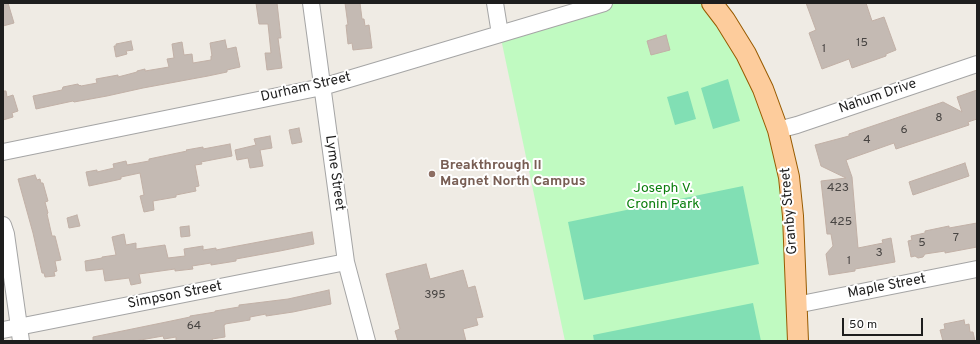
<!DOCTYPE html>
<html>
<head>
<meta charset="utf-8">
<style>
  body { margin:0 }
  #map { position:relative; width:980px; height:344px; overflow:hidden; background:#efebe4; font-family:Overpass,sans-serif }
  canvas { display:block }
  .frame { position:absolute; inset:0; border:4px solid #1e1e1e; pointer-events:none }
  .scale { position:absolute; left:842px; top:318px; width:81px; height:18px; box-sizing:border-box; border:2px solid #1e1e1e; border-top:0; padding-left:5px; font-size:12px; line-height:14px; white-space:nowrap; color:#1e1e1e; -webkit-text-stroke:3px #fff; paint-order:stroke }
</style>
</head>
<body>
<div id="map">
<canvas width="980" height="344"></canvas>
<div class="frame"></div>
<div class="scale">50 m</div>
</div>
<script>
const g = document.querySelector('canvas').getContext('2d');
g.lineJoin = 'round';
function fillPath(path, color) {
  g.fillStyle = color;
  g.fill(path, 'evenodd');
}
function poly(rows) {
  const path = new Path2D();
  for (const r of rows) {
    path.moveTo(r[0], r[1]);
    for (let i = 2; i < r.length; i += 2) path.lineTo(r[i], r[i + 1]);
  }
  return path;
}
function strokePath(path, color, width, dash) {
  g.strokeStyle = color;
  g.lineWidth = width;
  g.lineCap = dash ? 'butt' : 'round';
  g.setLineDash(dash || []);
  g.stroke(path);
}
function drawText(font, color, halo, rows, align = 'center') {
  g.font = font + ' Overpass,sans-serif';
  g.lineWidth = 4;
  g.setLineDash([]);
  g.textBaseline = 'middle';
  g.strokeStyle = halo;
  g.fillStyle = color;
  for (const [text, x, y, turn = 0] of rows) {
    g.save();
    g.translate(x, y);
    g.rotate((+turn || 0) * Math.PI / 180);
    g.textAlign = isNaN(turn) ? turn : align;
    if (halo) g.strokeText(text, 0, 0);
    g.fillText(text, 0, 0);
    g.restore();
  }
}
fillPath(poly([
  [604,3,712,3,778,130,798,341,565,341,500,34]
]), '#c0fac1');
fillPath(poly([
  [728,79,740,121,713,129,701,88],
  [688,91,696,119,675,125,667,97],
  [743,186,759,264,584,300,568,222],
  [753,303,761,341,594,341,593,335]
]), '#81dfb4');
const building = poly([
  [3,3,8,3,14,23,3,26,3,3],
  [256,3,277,3,281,38,278,38,282,68,267,70,265,53,271,53,268,24,259,24,256,3],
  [345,3,360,3,362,19,364,19,365,26,369,25,372,48,353,50,352,43,348,44,346,25,348,25,345,3],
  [806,3,866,3,872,21,884,17,896,50,886,54,886,56,852,68,849,59,822,69,809,33,816,30,806,3],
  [666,35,670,50,651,55,647,41,666,35],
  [225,40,227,49,236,47,240,67,227,70,227,72,208,76,143,88,107,96,74,102,73,101,36,109,33,96,62,90,63,87,78,84,79,86,80,85,81,86,97,83,96,79,118,75,118,77,137,72,137,71,145,69,145,71,169,67,167,59,174,58,172,44,182,42,184,55,192,54,193,63,211,60,211,56,212,56,210,43,225,40],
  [131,41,133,50,126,51,127,54,116,57,114,46,116,46,116,44,131,41],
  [977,90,977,119,968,122,969,125,896,149,894,143,846,160,852,177,858,248,883,243,882,240,891,238,895,262,855,269,855,271,829,275,826,254,833,246,831,234,827,234,821,181,846,178,821,166,815,145,849,136,849,134,943,102,962,112,957,97,977,90],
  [3,91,6,91,7,97,13,95,18,111,12,113,13,117,3,120,3,91],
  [299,128,302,142,292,144,289,130,299,128],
  [270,136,272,148,260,150,263,166,250,168,248,158,237,160,235,150,256,145,254,139,270,136],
  [230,144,232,156,201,162,202,164,195,165,199,186,195,187,196,191,176,195,176,197,153,201,154,210,144,212,140,196,144,195,140,173,121,177,121,179,117,180,89,186,86,172,97,170,97,172,114,168,113,164,126,161,127,165,149,161,149,159,187,151,186,150,203,147,203,149,230,144],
  [965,163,969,176,913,195,909,182,965,163],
  [35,175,37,180,40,179,41,183,43,183,48,201,45,202,48,213,47,214,52,236,55,236,61,260,55,261,57,271,54,272,55,276,45,277,44,273,42,273,33,233,18,179,35,175],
  [77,215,80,226,69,228,67,218,77,215],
  [977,223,977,247,945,253,945,251,925,254,923,257,918,258,915,256,911,257,908,241,912,240,911,236,925,233,925,231,949,226,949,228,977,223],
  [189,226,190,236,181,237,180,227,189,226],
  [312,232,314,244,280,251,236,259,236,261,211,265,211,263,192,266,193,269,175,271,175,269,139,274,141,283,131,285,129,278,105,281,103,269,86,271,85,261,102,258,102,257,116,255,112,237,124,234,126,245,136,243,136,249,165,245,168,258,185,256,184,249,203,246,203,250,216,248,216,250,312,232],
  [426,264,430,279,463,270,468,288,475,286,483,317,476,318,478,325,463,329,466,341,398,341,395,331,400,329,386,274,426,264],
  [329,290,331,304,293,312,266,316,266,314,250,317,250,320,225,324,225,325,224,325,225,337,212,339,213,341,176,341,176,337,164,339,163,336,135,341,93,341,93,337,171,321,190,317,190,316,215,312,215,311,239,307,239,305,288,299,329,290],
  [964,320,965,325,969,324,970,332,973,332,975,341,943,341,940,330,945,329,944,324,964,320]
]);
fillPath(building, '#c4bab3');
strokePath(building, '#c1b0a6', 1);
const minor = poly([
  [311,3,346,262,367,341],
  [495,3,500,34],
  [778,130,797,125,977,64],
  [3,152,322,87,604,3],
  [3,225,6,234,21,341],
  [796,305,977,269],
  [3,330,346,262]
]);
const major = poly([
  [712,3,725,20,746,54,763,89,778,130,789,177,793,216,798,341]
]);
strokePath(minor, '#a5a5a5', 18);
strokePath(major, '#985b00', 22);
strokePath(minor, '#fff', 16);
strokePath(major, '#fdcc9c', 20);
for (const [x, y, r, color] of [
  [432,174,4,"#8d6e63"]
]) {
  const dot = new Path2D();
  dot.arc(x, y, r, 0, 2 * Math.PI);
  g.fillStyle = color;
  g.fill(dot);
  strokePath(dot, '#fff', 1.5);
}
drawText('12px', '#484543', null, [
  ["15",862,44],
  ["1",824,50],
  ["8",939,119],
  ["6",904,131],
  ["4",867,141],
  ["423",838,189],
  ["425",841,223],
  ["7",956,239],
  ["5",922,244],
  ["3",879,254],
  ["1",849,262],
  ["395",435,296],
  ["64",194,327]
]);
drawText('14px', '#1e1e1e', '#fff', [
  ["Durham Street",306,88,-13],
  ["Nahum Drive",878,97,-19],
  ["Lyme Street",334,173,82],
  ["Granby Street",790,211,-95],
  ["Maple Street",887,287,-11],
  ["Simpson Street",175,296,-11]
]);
drawText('bold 14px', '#785e54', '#fff', [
  ["Breakthrough II",440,166],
  ["Magnet North Campus",440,182]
], 'left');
drawText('14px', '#0a7e0c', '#fff', [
  ["Joseph V.",663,189],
  ["Cronin Park",663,205]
]);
</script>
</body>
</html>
